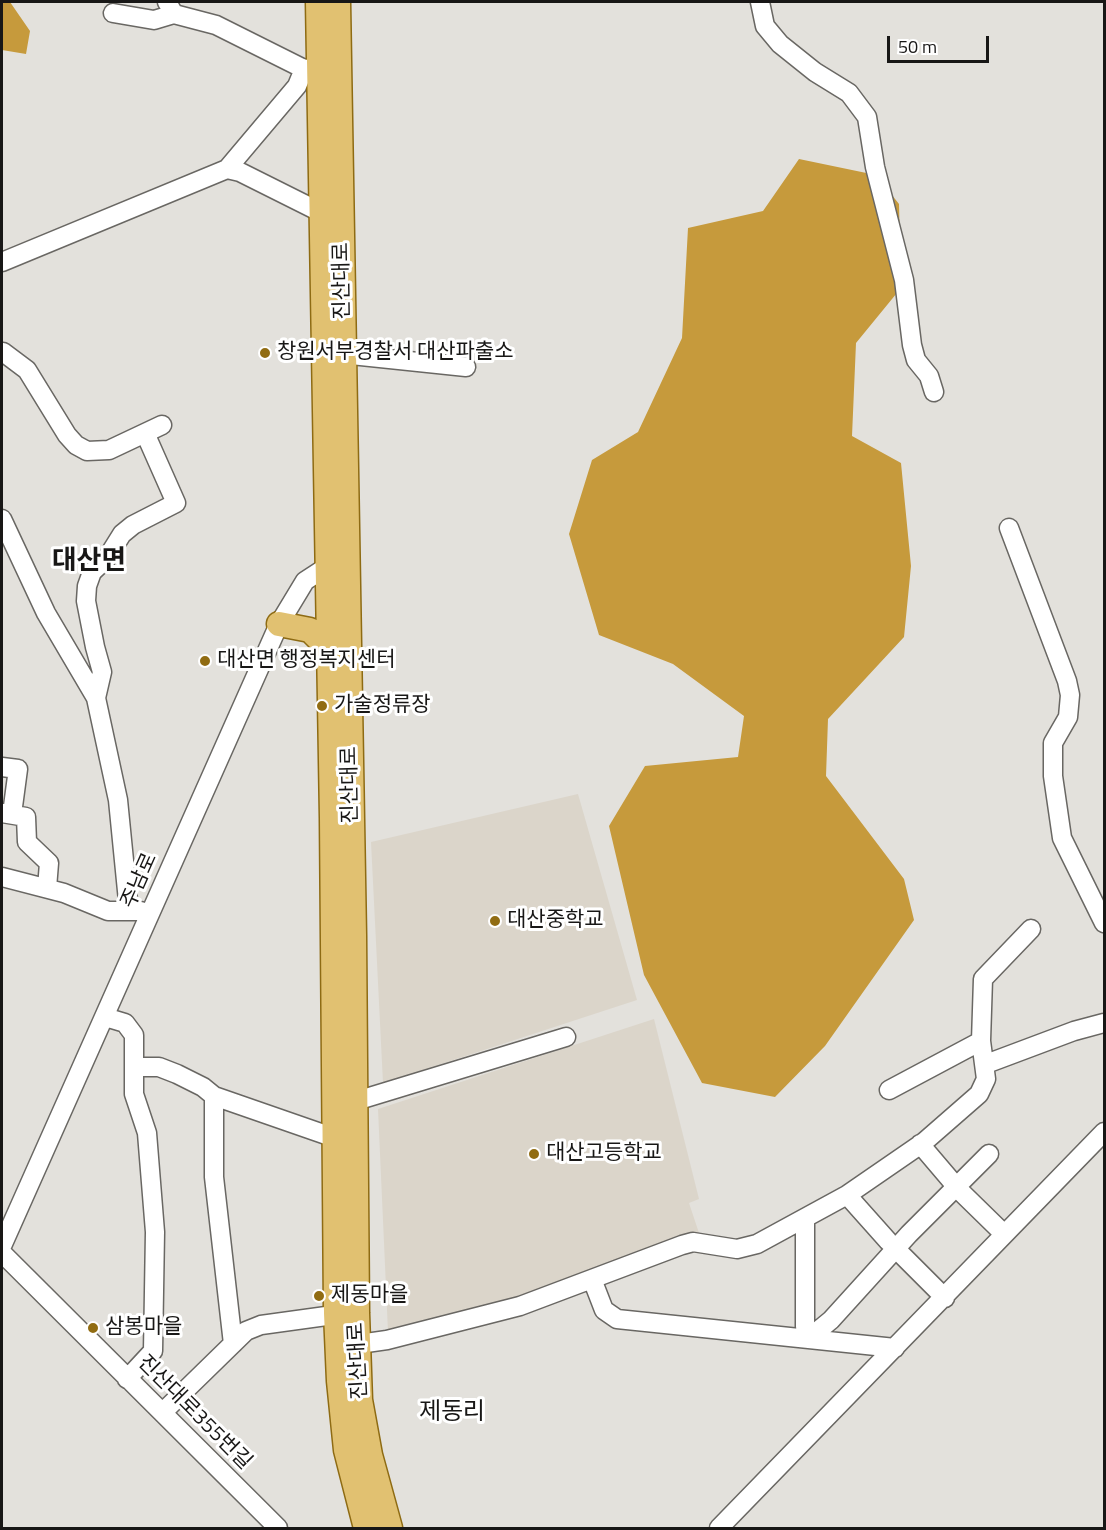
<!DOCTYPE html>
<html>
<head>
<meta charset="utf-8">
<style>
  body { margin:0 }
  #map { position:relative; width:1106px; height:1530px; overflow:hidden; background:#e3e1dc; font-family:"Titillium Web",sans-serif }
  canvas { display:block }
  .frame { position:absolute; inset:0; border:3px solid #181716; pointer-events:none }
  .scale { position:absolute; left:887px; top:36px; width:102px; height:27px; box-sizing:border-box; border:3px solid #181716; border-top:0; padding-left:8px; font-size:18px; line-height:21px; white-space:nowrap; color:#181716; -webkit-text-stroke:4px #fff; paint-order:stroke }
</style>
</head>
<body>
<div id="map">
<canvas width="1106" height="1530"></canvas>
<div class="frame"></div>
<div class="scale">50 m</div>
</div>
<script>
const g = document.querySelector('canvas').getContext('2d');
g.lineJoin = 'round';
function fillPath(path, color) {
  g.fillStyle = color;
  g.fill(path, 'evenodd');
}
function poly(rows) {
  const path = new Path2D();
  for (const r of rows) {
    path.moveTo(r[0], r[1]);
    for (let i = 2; i < r.length; i += 2) path.lineTo(r[i], r[i + 1]);
  }
  return path;
}
function strokePath(path, color, width, dash) {
  g.strokeStyle = color;
  g.lineWidth = width;
  g.lineCap = dash ? 'butt' : 'round';
  g.setLineDash(dash || []);
  g.stroke(path);
}
function drawText(font, color, halo, rows, align = 'center') {
  g.font = font + ' "Titillium Web","Noto Sans KR",sans-serif';
  g.lineWidth = 6;
  g.setLineDash([]);
  g.textBaseline = 'middle';
  g.strokeStyle = halo;
  g.fillStyle = color;
  for (const [text, x, y, turn = 0] of rows) {
    g.save();
    g.translate(x, y);
    g.rotate((+turn || 0) * Math.PI / 180);
    g.textAlign = isNaN(turn) ? turn : align;
    if (halo) g.strokeText(text, 0, 0);
    g.fillText(text, 0, 0);
    g.restore();
  }
}
fillPath(poly([
  [578,794,637,1000,383,1083,371,842],
  [654,1019,699,1199,689,1203,699,1233,516,1303,388,1332,378,1109]
]), '#dbd5ca');
fillPath(poly([
  [2,2,10,2,30,31,26,54,2,50],
  [799,159,876,175,899,204,901,288,856,343,852,436,901,463,911,566,904,637,828,719,826,776,904,879,914,920,825,1046,775,1097,702,1083,644,975,609,826,645,766,738,757,744,716,673,664,599,635,569,534,592,460,638,432,682,338,688,228,763,211]
]), '#c69a3c');
const minor = poly([
  [167,2,174,14,216,25,304,69,316,68],
  [760,2,765,26,780,44,815,72,849,93,867,117,875,167,904,280,912,345,916,360,929,376,934,392],
  [113,13,154,20,174,14],
  [227,169,240,172,322,213],
  [2,262,227,169,297,86,304,69],
  [3,352,27,370,67,435,76,445,87,451,109,450,162,425],
  [332,353,466,367],
  [2,519,46,613,96,698,118,800,129,911],
  [1009,528,1067,681,1070,695,1068,717,1053,743,1053,776,1062,838,1104,923],
  [96,698,102,672,95,647,86,601,87,586,92,572,107,558,122,534,133,525,176,503,145,433],
  [2,767,18,769,12,814],
  [2,813,26,817,27,842,49,863,47,888],
  [2,877,64,893,108,911,141,911],
  [105,1017,125,1023,134,1035,134,1094,147,1133,155,1232,153,1351,127,1379],
  [986,1064,1074,1031,1104,1023],
  [134,1067,159,1067,177,1074,203,1087,214,1096,214,1177,233,1344],
  [889,1090,981,1041],
  [214,1096,335,1138],
  [345,1101,356,1101,566,1037],
  [920,1144,960,1191,1004,1234],
  [847,1195,888,1241,945,1298],
  [805,1221,805,1326,808,1339,831,1320,909,1234,989,1154],
  [2,1246,279,624,305,581,328,566,338,566],
  [2,1253,278,1528],
  [592,1279,604,1310,617,1319,895,1348],
  [345,1346,387,1340,520,1306,682,1245,693,1242,737,1249,757,1244,847,1195,924,1142,979,1094,986,1079,981,1041,983,979,1031,929],
  [163,1412,246,1331,261,1325,348,1313],
  [719,1528,1104,1132]
]);
const major = poly([
  [318,2,332,818,336,1313,339,1381,346,1450,366,1528],
  [338,2,354,935,357,1313,360,1400,370,1455,390,1528],
  [279,624,310,630,328,648]
]);
strokePath(minor, '#696763', 21);
strokePath(major, '#8e6b13', 27);
strokePath(poly([
  [845,2,866,2]
]), '#7d7c79', 2, [6, 3]);
strokePath(minor, '#fff', 18);
strokePath(major, '#e1c171', 24);
for (const [x, y, r, color] of [
  [265,353,6,"#916c12"],
  [205,661,6,"#916c12"],
  [322,706,6,"#916c12"],
  [495,921,6,"#916c12"],
  [534,1154,6,"#916c12"],
  [319,1296,6,"#916c12"],
  [93,1328,6,"#916c12"]
]) {
  const dot = new Path2D();
  dot.arc(x, y, r, 0, 2 * Math.PI);
  g.fillStyle = color;
  g.fill(dot);
  strokePath(dot, '#fff', 2);
}
drawText('21px', '#181716', '#fff', [
  ["진산대로",343,281,-91],
  ["진산대로",351,785,-91],
  ["주남로",140,881,-66],
  ["진산대로",359,1361,-93],
  ["진산대로355번길",194,1413,45]
]);
drawText('21px', '#181716', '#fff', [
  ["창원서부경찰서 대산파출소",277,353],
  ["대산면 행정복지센터",217,661],
  ["가술정류장",334,706],
  ["대산중학교",507,921],
  ["대산고등학교",546,1154],
  ["제동마을",331,1296],
  ["삼봉마을",105,1328]
], 'left');
drawText('24px', '#181716', '#fff', [
  ["제동리",452,1413]
]);
drawText('bold 27px', '#181716', '#fff', [
  ["대산면",89,562]
]);
</script>
</body>
</html>
